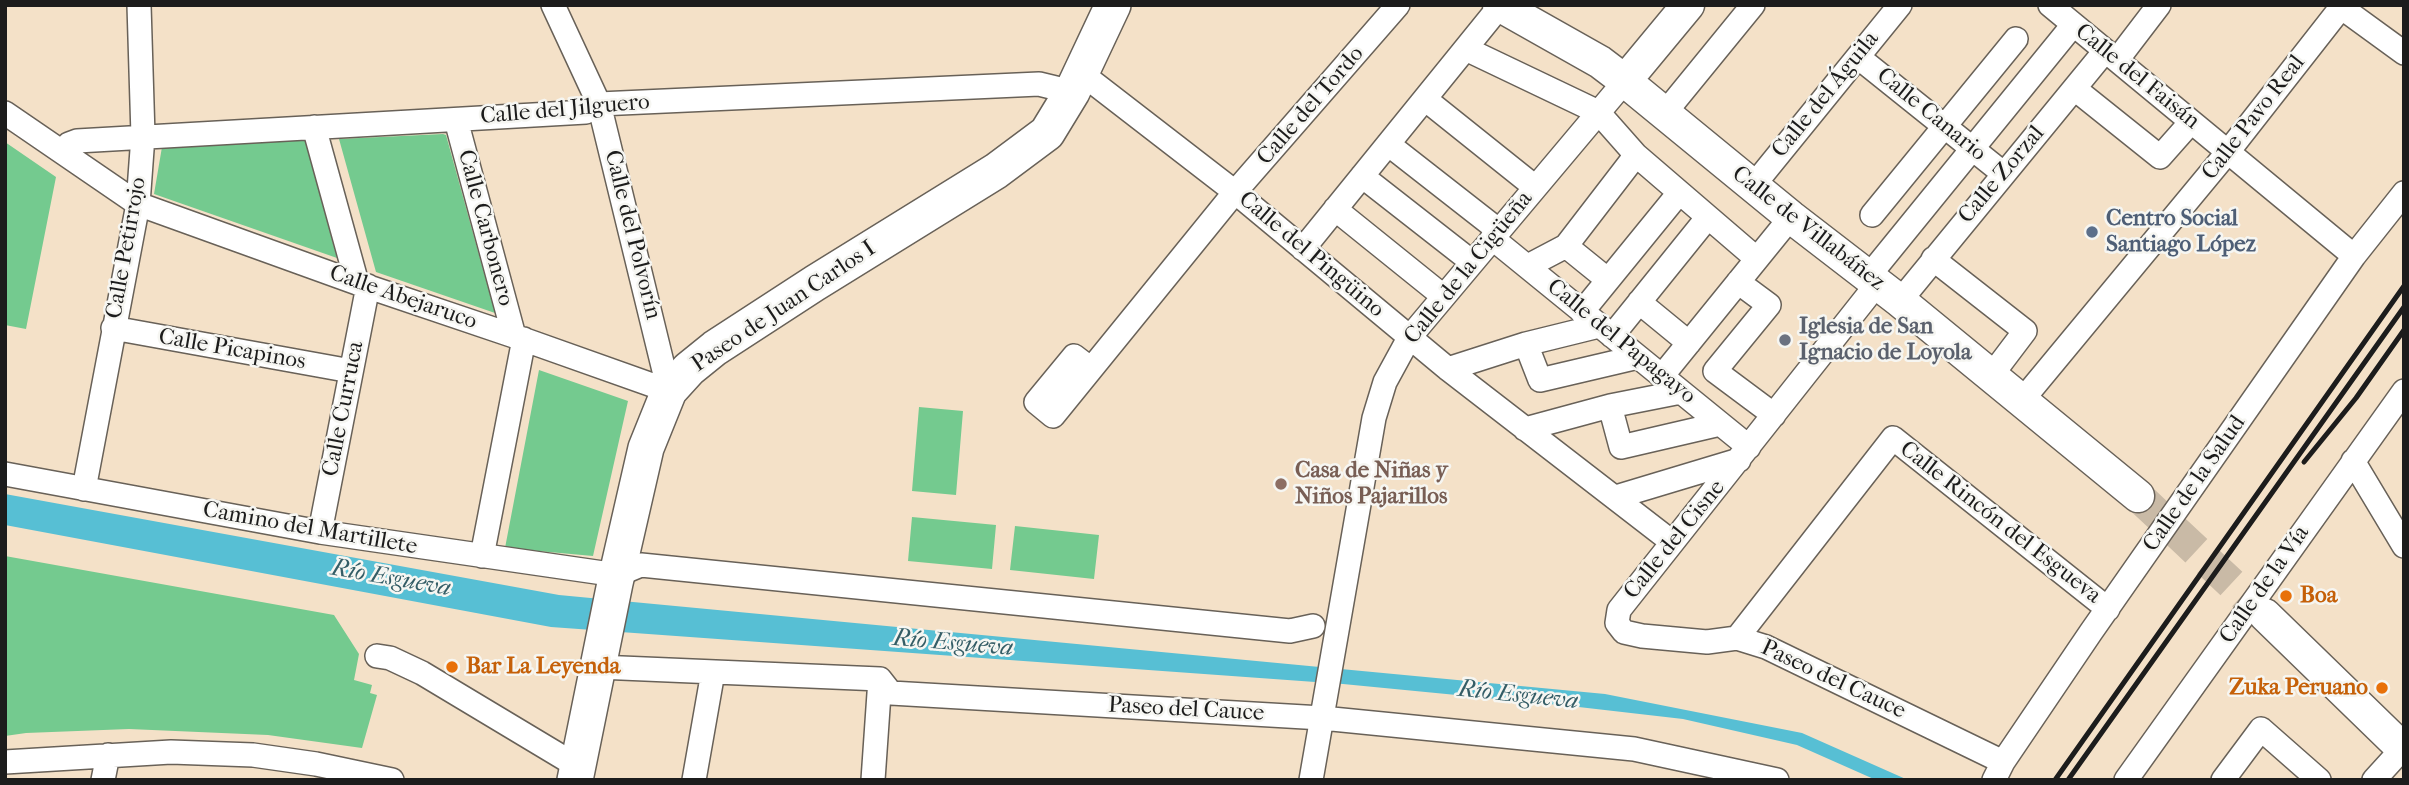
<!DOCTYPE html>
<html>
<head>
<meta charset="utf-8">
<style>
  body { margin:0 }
  #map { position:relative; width:2409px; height:785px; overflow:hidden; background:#f4e1c8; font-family:"IM FELL French Canon",serif }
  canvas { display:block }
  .frame { position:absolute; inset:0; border:7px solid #1c1c1c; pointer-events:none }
</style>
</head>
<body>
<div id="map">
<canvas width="2409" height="785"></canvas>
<div class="frame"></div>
</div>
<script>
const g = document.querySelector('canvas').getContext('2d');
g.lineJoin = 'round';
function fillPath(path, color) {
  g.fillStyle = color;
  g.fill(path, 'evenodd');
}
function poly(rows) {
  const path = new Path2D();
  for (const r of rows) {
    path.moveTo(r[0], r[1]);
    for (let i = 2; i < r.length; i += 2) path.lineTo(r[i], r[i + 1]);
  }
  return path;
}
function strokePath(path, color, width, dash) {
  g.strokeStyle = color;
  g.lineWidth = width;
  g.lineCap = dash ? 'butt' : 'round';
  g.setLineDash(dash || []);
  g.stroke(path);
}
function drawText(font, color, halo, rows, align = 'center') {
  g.font = font + ' "IM FELL French Canon",serif';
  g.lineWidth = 5;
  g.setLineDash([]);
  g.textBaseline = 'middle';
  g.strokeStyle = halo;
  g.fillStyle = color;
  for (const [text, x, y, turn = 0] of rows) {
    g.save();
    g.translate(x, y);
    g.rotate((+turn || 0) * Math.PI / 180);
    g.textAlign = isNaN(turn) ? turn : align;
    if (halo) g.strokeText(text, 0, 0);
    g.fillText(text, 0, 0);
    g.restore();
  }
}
fillPath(poly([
  [443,134,446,135,495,313,376,272,339,139],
  [305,140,337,258,154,194,162,147],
  [5,142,56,177,26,329,5,325],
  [539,370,628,401,593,556,505,548],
  [919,407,963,411,956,495,912,491],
  [912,517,996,525,992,569,908,561],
  [1015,526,1099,535,1094,579,1010,570],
  [5,556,334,615,359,654,354,680,372,685,370,693,377,695,362,748,268,735,129,729,26,733,5,736]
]), '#74ca8f');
fillPath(poly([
  [5,494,559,595,1605,694,1802,733,1908,780,1876,780,1797,745,1683,719,1570,706,1343,684,551,627,5,525]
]), '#57bfd4');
strokePath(poly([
  [2138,496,2265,615]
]), '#c9baa6', 32, [32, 16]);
const street = poly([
  [553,5,599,104,669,391],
  [2050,5,2354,256],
  [2338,5,2404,53],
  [1466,49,1598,112,1636,155],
  [1858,57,2004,174],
  [2117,60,2159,5],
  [1081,73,1235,192,1448,369,1672,542],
  [2075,89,2160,157,2191,122],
  [1425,99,1535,187],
  [5,113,138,204,357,283,514,336,669,391],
  [1664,114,1753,5],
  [456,120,514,336],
  [314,127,357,283],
  [1388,144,1498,230],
  [67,154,69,144,77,141,586,112,599,104,1039,84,1072,92],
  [1362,176,1472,262],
  [1753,186,1900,5],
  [1335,209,1443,296],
  [1872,215,2016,39],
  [1492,238,1749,447],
  [1303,249,1500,6],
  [1933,259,2025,331,1997,368],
  [1528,266,1566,246],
  [1868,277,2073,25],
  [1608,280,1566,246,1636,155,1757,259],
  [1738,282,1769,305,1715,371,1774,415],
  [1877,284,1619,610,1617,623,1624,632,1642,636,1707,642,1737,638,1766,647,2003,762],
  [1900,301,2105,51],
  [1639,302,1689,343],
  [1582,312,1679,193],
  [113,328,351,371],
  [1612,336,1708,217],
  [1526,344,1540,380,1638,357],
  [1091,369,1074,356,1036,402,1053,416,1235,192,1398,5],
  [1448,369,1526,344,1599,326],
  [1662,376,1791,217],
  [2029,392,2227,153,2343,5],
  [1610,406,1621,447,1720,424],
  [1525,429,1610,406,1681,392],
  [2353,461,2404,546],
  [5,474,320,532,617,575,641,565,1290,631,1313,626],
  [84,489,138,204,143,136,139,5],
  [1616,497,1739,460],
  [320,532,368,286],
  [482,556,524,339],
  [1737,638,1893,438,2108,609],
  [377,656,390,658,422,673,577,766],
  [598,667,880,679,891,693,1322,718,1634,749,1777,780],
  [5,762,171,752,253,755,316,764,392,780],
  [103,780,108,755],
  [694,780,713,672],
  [873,780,880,679],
  [1311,780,1374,418,1385,382,1409,338,1625,81],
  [1994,780,2003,762,2091,632,2354,256,2404,193],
  [2126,780,2404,391],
  [2223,780,2261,729,2319,780],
  [2374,780,2394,758]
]);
const secondary = poly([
  [1499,5,1600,62,1625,81,1791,217,1900,301,2138,496],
  [1625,81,1688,5],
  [2265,615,2404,750]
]);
const primary = poly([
  [575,780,615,583,646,448,669,391,689,369,715,348,815,283,996,171,1047,133,1072,92,1113,5]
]);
strokePath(street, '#686158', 26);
strokePath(secondary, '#686158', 35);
strokePath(primary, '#686158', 38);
strokePath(street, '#fff', 23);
strokePath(secondary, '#fff', 32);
strokePath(primary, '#fff', 35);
strokePath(poly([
  [2304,462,2356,398,2404,330],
  [2055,780,2404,286],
  [2068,780,2404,307]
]), '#1c1c1c', 5);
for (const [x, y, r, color] of [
  [2092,232,7,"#5c6f8a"],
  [1785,340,7,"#6b7280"],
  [1281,484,7,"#8d6e63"],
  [2286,596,7,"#e8710a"],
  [452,667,7,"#e8710a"],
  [2382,688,7,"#e8710a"]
]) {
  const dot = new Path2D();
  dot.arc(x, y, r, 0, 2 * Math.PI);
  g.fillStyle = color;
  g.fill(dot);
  strokePath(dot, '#f6f6f2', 2.5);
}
drawText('23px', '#1c1c1c', '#f6f6f2', [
  ["Calle del Faisán",2137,77,39],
  ["Calle del Águila",1826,95,-51],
  ["Calle del Tordo",1311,106,-49],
  ["Calle del Jilguero",565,110,-5],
  ["Calle Canario",1931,115,39],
  ["Calle Pavo Real",2254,118,-52],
  ["Calle Zorzal",2002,175,-50],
  ["Calle Carbonero",485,228,75],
  ["Calle de Villabáñez",1808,229,38],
  ["Calle del Polvorín",632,235,76],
  ["Calle Petirrojo",127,248,-80],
  ["Calle del Pingüino",1311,255,40],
  ["Calle de la Cigüeña",1469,268,-51],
  ["Calle Abejaruco",403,298,19],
  ["Paseo de Juan Carlos I",784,307,-34],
  ["Calle del Papagayo",1621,342,39],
  ["Calle Picapinos",232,350,10],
  ["Calle Curruca",344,409,-79],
  ["Calle de la Salud",2195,484,-55],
  ["Calle Rincón del Esgueva",2000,523,38],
  ["Camino del Martillete",310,529,10],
  ["Calle del Cisne",1675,540,-51],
  ["Calle de la Vía",2265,585,-55],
  ["Paseo del Cauce",1833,680,25],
  ["Paseo del Cauce",1186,710,3]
]);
drawText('bold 23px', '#4e5e75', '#f6f6f2', [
  ["Centro Social",2106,219],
  ["Santiago López",2106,245]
], 'left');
drawText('bold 23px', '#5b616d', '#f6f6f2', [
  ["Iglesia de San",1799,327],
  ["Ignacio de Loyola",1799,353]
], 'left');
drawText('bold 23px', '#785e54', '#f6f6f2', [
  ["Casa de Niñas y",1295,471],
  ["Niños Pajarillos",1295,497]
], 'left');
drawText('bold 23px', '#c56008', '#f6f6f2', [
  ["Boa",2300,596],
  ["Bar La Leyenda",466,667],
  ["Zuka Peruano",2368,688,"right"]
], 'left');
drawText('italic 24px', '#345d66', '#f6f6f2', [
  ["Río Esgueva",391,579,10],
  ["Río Esgueva",953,644,5],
  ["Río Esgueva",1518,696,6]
]);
</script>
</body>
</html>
